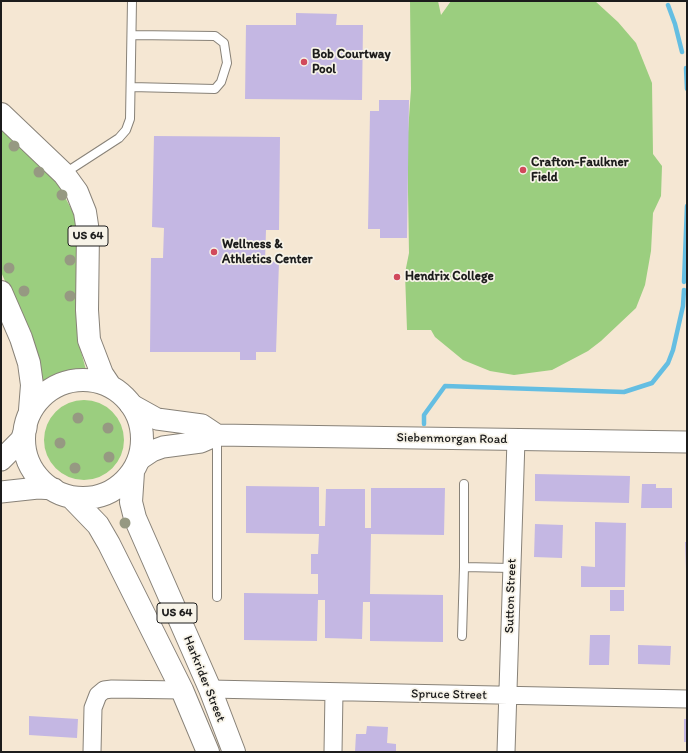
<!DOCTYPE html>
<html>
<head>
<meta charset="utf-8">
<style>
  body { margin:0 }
  #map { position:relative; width:688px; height:753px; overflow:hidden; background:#f5e7d3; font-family:Itim,sans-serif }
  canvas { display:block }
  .frame { position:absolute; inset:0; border:2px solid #1c1c1c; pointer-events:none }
</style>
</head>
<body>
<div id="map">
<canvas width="688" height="753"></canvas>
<div class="frame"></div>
</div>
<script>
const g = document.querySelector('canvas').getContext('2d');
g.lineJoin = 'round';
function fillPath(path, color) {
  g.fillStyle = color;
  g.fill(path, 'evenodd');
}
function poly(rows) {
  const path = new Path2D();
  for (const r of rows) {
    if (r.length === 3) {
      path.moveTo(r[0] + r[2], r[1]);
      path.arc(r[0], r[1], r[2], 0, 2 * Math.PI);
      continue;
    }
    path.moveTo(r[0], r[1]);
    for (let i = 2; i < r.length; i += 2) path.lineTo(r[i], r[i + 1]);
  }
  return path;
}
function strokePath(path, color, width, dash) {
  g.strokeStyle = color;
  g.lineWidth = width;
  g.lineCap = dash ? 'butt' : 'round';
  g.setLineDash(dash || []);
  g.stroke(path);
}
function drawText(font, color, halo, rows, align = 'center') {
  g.font = font + ' Itim,sans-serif';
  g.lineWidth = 3.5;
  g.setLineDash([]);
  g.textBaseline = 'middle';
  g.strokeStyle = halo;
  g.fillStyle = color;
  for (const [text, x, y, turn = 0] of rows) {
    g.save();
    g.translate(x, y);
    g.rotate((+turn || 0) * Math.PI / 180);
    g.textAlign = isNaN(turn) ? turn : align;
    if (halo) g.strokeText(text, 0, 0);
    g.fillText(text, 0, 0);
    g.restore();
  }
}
fillPath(poly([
  [410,1,438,1,441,15,451,1,595,1,618,22,636,43,652,83,653,154,662,166,661,196,653,213,651,251,645,285,636,308,601,341,588,351,552,370,514,375,490,371,463,360,435,337,431,330,407,330,405,273,409,253,408,192,408,132,411,89],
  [1,129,49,174,59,186,74,214,77,230,77,327,78,340,86,370,64,372,43,381,37,354,1,272],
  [84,440,40]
]), '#9bce7f');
strokePath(poly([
  [668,5,675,24,682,52],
  [686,68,687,89],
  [684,282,687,206],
  [424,424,424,415,445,386,624,392,652,383,668,363,673,350,683,306,684,290]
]), '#64bee2', 4.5);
fillPath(poly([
  [296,13,337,14,336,25,363,25,362,100,245,99,246,25,296,25],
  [379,100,409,100,407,238,380,238,380,229,368,229,370,111,379,111],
  [154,136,280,137,279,230,266,230,265,261,279,262,276,352,256,352,256,360,240,360,240,352,150,352,151,258,163,258,164,228,152,227],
  [535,474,630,476,629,503,535,501],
  [642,484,656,484,656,488,672,488,672,508,641,508],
  [246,486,319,487,319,526,325,526,326,489,365,489,365,528,371,528,371,488,445,488,444,535,371,534,370,594,443,595,443,642,370,641,370,602,363,602,362,639,325,638,325,600,318,600,317,641,244,640,244,593,318,594,318,574,311,574,311,554,318,554,319,534,246,533],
  [595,522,626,523,625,587,581,587,581,566,595,567],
  [535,524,563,525,562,558,534,557],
  [685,542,687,542,687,570,686,570],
  [610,590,624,590,624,611,610,611],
  [590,635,610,635,609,665,589,665],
  [638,645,671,646,670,665,638,664],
  [29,716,78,719,77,738,29,735],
  [684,719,687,719,687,742,684,742],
  [367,726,388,727,387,743,396,744,396,752,355,752,356,734,366,734]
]), '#c4b7e3');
const service = poly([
  [131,87,215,89,221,82,227,63,224,43,215,36,132,35],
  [65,173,119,138,126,130,130,119,132,1],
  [464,484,464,567],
  [217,597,217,436],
  [462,636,464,567,511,568]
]);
const minor = poly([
  [210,689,687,699],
  [92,752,93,708,98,695,104,690,112,689,182,690],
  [333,752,334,692],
  [506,752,516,440]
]);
const tertiary = poly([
  [130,404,157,419,202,425,217,435],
  [140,459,152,451,163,447,201,442,217,435,687,442],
  [1,460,21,440,26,428],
  [1,492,38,488,54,489]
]);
const primary = poly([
  [1,114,64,174,77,192,85,212,88,232,87,310,89,340,102,374,110,386],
  [1,292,21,338,29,363,32,385,30,410],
  [83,439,59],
  [133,472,131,502,135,518,210,689,234,752],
  [71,497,98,525,109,544,182,690,208,752]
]);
strokePath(service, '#888278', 10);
strokePath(minor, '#888278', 19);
strokePath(tertiary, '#888278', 23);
strokePath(primary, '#888278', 24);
strokePath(service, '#fff', 8);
strokePath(minor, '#fff', 17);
strokePath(tertiary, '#fff', 21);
strokePath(primary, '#fff', 22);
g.fillStyle = '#969982';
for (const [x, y] of [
  [14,146],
  [39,172],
  [62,195],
  [70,260],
  [9,268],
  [24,291],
  [70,296],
  [78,418],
  [108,428],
  [60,443],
  [109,457],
  [75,468],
  [125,523]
]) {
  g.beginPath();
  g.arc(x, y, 5.5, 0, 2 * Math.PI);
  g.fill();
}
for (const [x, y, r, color] of [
  [304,62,4,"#d1495b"],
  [523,170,4,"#d1495b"],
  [214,252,4,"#d1495b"],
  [397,277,4,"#d1495b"]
]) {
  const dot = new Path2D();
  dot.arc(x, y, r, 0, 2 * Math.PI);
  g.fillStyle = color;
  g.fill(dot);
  strokePath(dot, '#f7f3e8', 1.5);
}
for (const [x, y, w] of [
  [88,236,40],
  [177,613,40]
]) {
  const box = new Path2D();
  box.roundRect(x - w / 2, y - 10, w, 20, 3);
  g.fillStyle = '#f7f3e8';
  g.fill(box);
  strokePath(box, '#1c1c1c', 1);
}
drawText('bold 12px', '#1c1c1c', null, [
  ["US 64",88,236],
  ["US 64",177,613]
]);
drawText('bold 13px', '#1c1c1c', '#f7f3e8', [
  ["Bob Courtway",312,55],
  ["Pool",312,70],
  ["Crafton-Faulkner",531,163],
  ["Field",531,178],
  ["Wellness &",222,245],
  ["Athletics Center",222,260],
  ["Hendrix College",405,277]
], 'left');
drawText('13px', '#1c1c1c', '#f7f3e8', [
  ["Siebenmorgan Road",452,439,1],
  ["Sutton Street",511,596,-88],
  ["Harkrider Street",204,679,68],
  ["Spruce Street",449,695,1]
]);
</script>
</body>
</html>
